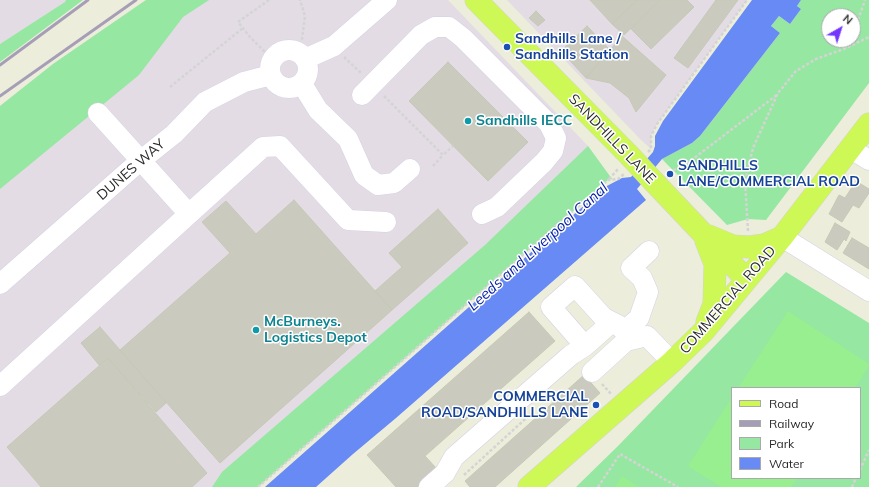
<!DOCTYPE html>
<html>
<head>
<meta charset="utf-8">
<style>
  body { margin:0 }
  #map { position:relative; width:869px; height:487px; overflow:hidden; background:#eceddb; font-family:Mulish,sans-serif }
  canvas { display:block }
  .legend { position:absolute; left:731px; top:387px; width:130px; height:92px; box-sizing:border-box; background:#fff; border:1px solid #aaa; margin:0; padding:5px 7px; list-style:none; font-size:12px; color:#2a2a2a }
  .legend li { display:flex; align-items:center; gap:8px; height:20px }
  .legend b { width:20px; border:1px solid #aaa }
  .north { position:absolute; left:821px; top:8px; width:40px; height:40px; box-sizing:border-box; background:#fff; border:1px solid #aaa; border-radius:50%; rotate:39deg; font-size:11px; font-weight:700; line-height:16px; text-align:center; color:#2a2a2a }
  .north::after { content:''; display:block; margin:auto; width:14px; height:18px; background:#7436ff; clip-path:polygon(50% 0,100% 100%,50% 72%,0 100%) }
</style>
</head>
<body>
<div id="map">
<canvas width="869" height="487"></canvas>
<ul class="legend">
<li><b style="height:5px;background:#cef855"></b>Road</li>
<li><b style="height:5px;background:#a69eb6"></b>Railway</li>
<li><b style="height:11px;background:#95e7a1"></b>Park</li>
<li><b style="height:11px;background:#688af5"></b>Water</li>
</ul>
<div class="north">N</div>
</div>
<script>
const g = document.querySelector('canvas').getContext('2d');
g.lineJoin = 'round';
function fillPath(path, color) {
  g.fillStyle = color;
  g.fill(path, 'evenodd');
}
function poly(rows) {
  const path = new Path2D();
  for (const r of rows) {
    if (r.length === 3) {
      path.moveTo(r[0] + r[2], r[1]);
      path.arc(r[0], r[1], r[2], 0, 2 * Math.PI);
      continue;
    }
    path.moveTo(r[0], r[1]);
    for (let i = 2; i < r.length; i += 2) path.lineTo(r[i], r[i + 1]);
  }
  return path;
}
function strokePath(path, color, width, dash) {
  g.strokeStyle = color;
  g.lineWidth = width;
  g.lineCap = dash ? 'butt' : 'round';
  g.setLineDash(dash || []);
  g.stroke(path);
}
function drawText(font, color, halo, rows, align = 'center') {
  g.font = font + ' Mulish,sans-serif';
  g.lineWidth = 3;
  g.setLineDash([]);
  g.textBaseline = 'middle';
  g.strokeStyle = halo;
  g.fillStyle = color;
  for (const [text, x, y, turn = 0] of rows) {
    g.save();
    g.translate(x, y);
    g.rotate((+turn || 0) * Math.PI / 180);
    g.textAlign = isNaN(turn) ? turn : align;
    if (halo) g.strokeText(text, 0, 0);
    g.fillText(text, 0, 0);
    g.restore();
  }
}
fillPath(poly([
  [0,0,66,0,66,2,0,44],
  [146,0,448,0,588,146,612,179,608,180,588,198,258,487,0,487,0,106,53,64],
  [507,0,747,0,657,124,651,136,651,149,641,140]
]), '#e3dce5');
fillPath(poly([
  [66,0,83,0,0,62,0,44,65,2],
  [146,0,209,0,183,17,139,75,0,189,0,106,53,64],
  [801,0,869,0,869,83,766,220,748,219,727,225,662,159,692,143,700,136,780,33,771,26,779,16,790,24,801,9,797,6],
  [829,16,853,16,853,40,829,40],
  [588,146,612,179,608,180,588,198,258,487,212,487,222,472,485,245],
  [786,272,869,323,869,487,576,487,618,446],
  [732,388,860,388,860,478,732,478]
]), '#95e7a1');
fillPath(poly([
  [788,311,869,364,869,366,855,388,738,388],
  [732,397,732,478,797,478,791,487,721,487,688,466],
  [622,476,639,487,615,487]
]), '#97ef90');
fillPath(poly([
  [752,0,801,0,797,6,801,9,790,24,779,16,771,26,780,33,700,136,692,143,662,159,637,189,646,200,396,418,353,454,316,487,265,487,605,187,622,178,631,177,653,152,655,146,655,136,663,121]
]), '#688af5');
const building = poly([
  [590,0,637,0,612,24,590,0],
  [637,0,660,0,624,35,612,24,637,0],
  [660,0,687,0,694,7,651,49,631,29,660,0],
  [716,0,738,0,688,68,674,58,716,0],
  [536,11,545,20,538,26,529,18,536,11],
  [587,26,610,50,586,78,561,51,587,26],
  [622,36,666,75,636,112,629,98,610,83,586,78,622,36],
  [448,62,528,142,488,181,409,101,448,62],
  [856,181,869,189,869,193,859,208,853,205,842,222,829,214,839,195,845,198,856,181],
  [294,200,392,310,220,463,120,350,230,253,202,222,226,201,256,234,294,200],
  [438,209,468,243,392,310,375,291,402,267,389,253,438,209],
  [835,223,850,232,846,241,844,239,837,250,825,242,835,223],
  [852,238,869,248,869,269,843,253,852,238],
  [529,312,555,341,425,456,437,469,417,487,396,487,367,455,529,312],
  [100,327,166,403,156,412,108,358,99,365,81,343,100,327],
  [108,358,207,473,192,487,41,487,7,447,108,358],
  [584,375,600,393,495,487,470,487,465,481,584,375]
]);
fillPath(building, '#cacbbe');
strokePath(building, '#c6c9b5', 1);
const minor = poly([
  [289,69,19],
  [305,59,334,46,387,0],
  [302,84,318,110,348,139,364,175,378,185,394,183,410,169],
  [362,95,421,35,435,27,449,27,463,38,549,124,556,138,553,151,544,162,497,207,482,214],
  [98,113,189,214,263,147,280,146,348,220,386,222],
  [851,149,869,160],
  [782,237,869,291],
  [0,284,140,161,174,134,205,102,244,82,271,75],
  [612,322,585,346,551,307,575,286,604,318,618,325,632,339],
  [624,331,639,318,648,292,642,278,631,268,649,251],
  [592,372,626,341,647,336,672,362],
  [0,386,189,214],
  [429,487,445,473,454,457,571,355,585,346]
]);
const major = poly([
  [476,0,629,155],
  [654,182,746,279],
  [709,236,733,246,749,247,764,245,782,237],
  [706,241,715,264,714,304,707,322],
  [529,487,672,362,704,331,782,237,869,124]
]);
strokePath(minor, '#d6d0e4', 21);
strokePath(major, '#d4d4d4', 23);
strokePath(poly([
  [269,0,238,22,250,37,272,59],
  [853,34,865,0],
  [299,44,302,39,305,16,300,0],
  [844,49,849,40],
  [344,57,361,73],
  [170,87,243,28],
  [384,96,443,155,453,146],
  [648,152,651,149,651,136,657,124,747,0],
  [433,166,443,155],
  [669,173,693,159,778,94],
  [609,179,619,168],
  [748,231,745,181,753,148,778,93,796,71,816,59,844,49,869,37],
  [602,384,611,394],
  [860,470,869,450],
  [464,475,534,411],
  [258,487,608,180,618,179,624,174],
  [598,487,620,454,678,487],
  [852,487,856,478]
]), '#d4d4d4', 2.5, [3, 2]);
strokePath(minor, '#fff', 20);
strokePath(major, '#cef855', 22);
strokePath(poly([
  [0,65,88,0],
  [0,96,136,0]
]), '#a69eb6', 3);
const majorBridge = poly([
  [629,155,654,182]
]);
strokePath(majorBridge, '#d4d4d4', 23, []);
strokePath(majorBridge, '#cef855', 22);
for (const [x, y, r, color] of [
  [507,47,4,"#1a4fb4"],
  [468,121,4,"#0f9aa8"],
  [670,174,4,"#1a4fb4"],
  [256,330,4,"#0f9aa8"],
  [596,405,4,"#1a4fb4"]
]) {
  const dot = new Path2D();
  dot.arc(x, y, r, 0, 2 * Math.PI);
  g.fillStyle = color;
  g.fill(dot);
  strokePath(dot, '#fff', 1.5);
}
drawText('bold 14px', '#164399', '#fff', [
  ["Sandhills Lane /",515,39],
  ["Sandhills Station",515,55],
  ["SANDHILLS",678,166],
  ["LANE/COMMERCIAL ROAD",678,182],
  ["COMMERCIAL",588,397,"right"],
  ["ROAD/SANDHILLS LANE",588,413,"right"]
], 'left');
drawText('bold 14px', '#0d838f', '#fff', [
  ["Sandhills IECC",476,121],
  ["McBurneys.",264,322],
  ["Logistics Depot",264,338]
], 'left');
drawText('14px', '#2a2a2a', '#fff', [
  ["SANDHILLS LANE",612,139,46],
  ["DUNES WAY",131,170,-41],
  ["COMMERCIAL ROAD",728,300,-49]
]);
drawText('italic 15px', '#061fa2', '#fff', [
  ["Leeds and Liverpool Canal",538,247,-42]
]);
</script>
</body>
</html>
